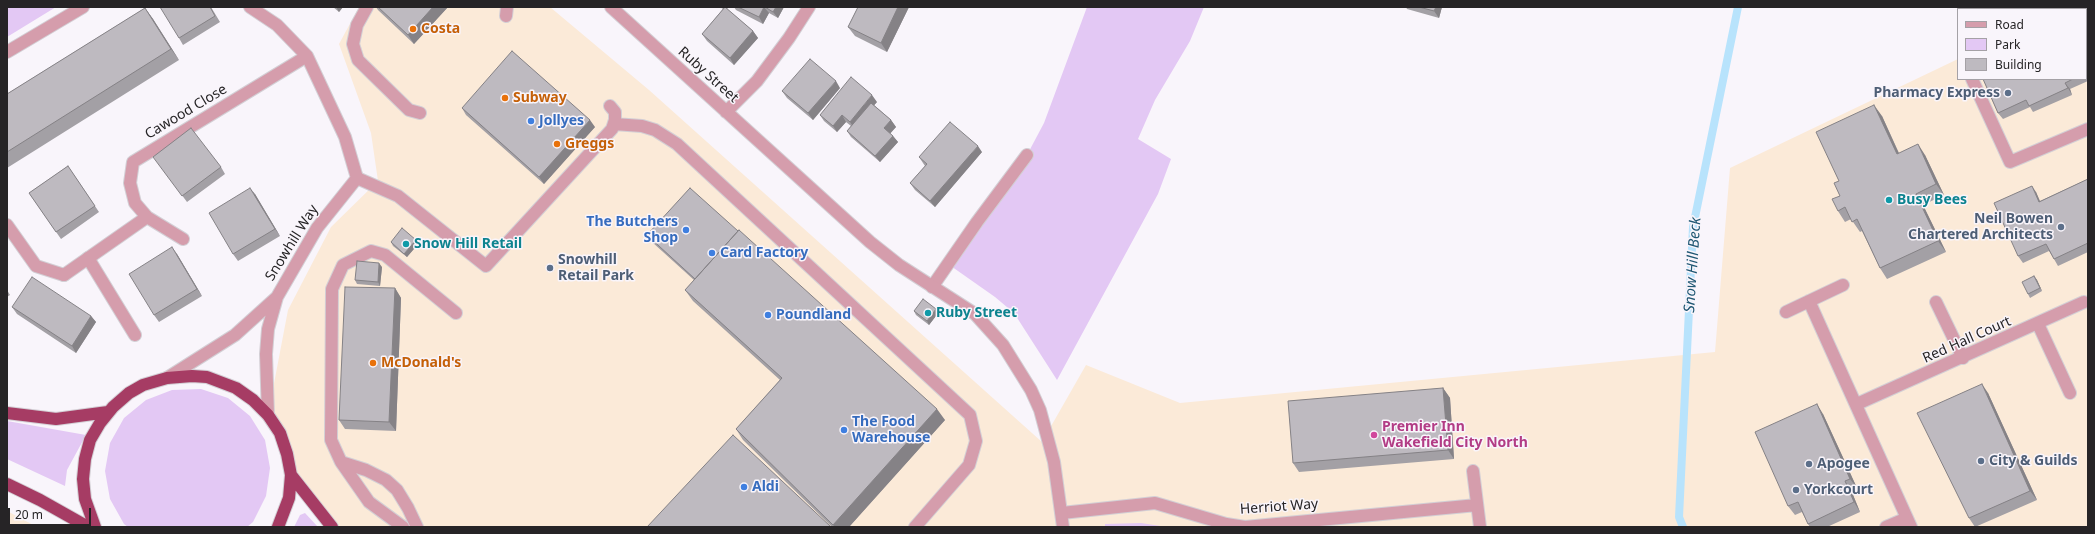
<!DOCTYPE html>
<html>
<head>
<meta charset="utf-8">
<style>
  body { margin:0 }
  #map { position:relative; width:2095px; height:534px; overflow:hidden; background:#f9f5fb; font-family:"Noto Sans",sans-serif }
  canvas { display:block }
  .frame { position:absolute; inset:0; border:8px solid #262426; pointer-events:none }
  .legend { position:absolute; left:1957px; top:8px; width:130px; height:72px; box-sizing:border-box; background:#f9f5fb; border:1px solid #a5a1a6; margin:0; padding:5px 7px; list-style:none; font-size:12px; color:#262426 }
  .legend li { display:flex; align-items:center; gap:8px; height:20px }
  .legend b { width:20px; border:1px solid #a5a1a6 }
  .scale { position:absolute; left:8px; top:508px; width:83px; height:18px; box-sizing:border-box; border:2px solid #262426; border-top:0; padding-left:5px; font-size:12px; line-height:14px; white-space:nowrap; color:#262426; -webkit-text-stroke:3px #f9f5fb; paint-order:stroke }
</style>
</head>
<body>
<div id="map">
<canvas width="2095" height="534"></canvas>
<div class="frame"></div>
<ul class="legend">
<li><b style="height:5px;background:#d59dac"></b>Road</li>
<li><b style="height:11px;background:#e3c8f4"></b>Park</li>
<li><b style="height:11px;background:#bebac0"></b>Building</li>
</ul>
<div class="scale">20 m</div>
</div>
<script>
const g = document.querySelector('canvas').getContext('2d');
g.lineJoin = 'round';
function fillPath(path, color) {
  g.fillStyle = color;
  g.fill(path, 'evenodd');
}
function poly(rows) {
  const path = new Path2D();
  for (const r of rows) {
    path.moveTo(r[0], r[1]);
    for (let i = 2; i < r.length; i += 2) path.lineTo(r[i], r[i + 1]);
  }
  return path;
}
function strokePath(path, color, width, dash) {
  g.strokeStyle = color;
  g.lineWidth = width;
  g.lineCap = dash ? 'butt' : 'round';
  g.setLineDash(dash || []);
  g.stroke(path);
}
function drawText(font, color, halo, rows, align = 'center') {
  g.font = font + ' "Noto Sans",sans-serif';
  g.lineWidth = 3;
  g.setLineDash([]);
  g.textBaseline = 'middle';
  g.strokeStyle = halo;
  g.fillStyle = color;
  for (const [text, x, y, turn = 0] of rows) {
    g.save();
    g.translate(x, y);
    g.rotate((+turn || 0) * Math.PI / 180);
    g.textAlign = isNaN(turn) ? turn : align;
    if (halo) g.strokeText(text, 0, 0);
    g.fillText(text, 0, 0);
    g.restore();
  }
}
fillPath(poly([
  [359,7,550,7,649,90,1042,442,1086,365,1180,403,1715,352,1730,168,1958,59,1958,79,2086,79,2086,9,2063,9,2068,7,2088,7,2088,527,332,527,291,475,268,415,288,310,331,227,378,181,371,133,339,44],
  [7,512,9,512,37,527,7,527]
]), '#fbead8');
fillPath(poly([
  [7,7,56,7,7,37],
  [1087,7,1204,7,1190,41,1155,100,1138,139,1171,159,1158,194,1057,380,1014,313,995,297,948,264,1027,155,1044,123],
  [201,389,228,398,250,416,265,440,270,468,266,496,253,522,247,527,128,527,124,524,110,499,105,471,110,443,124,418,146,400,172,390],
  [7,421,86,435,67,470,65,486,7,459],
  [305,513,318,527,294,527,300,515],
  [1141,523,1167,527,1105,527,1105,524]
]), '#e3c8f4');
strokePath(poly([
  [1683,527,1679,517,1693,227,1738,7]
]), '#b8e3fc', 8);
const service = poly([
  [367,7,357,25,353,44,358,60,409,110,420,113],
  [506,16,507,7],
  [1972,79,2010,162,2088,129],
  [614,124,642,126,655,130,677,144,970,415,976,441,969,465,915,527],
  [357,178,398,196,486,266,612,129,615,120,615,112,610,106],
  [7,225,36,266,64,275],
  [88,258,135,335],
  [932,287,977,222,1027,155],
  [1936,302,1963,358],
  [2038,324,2070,393],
  [341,462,369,502,403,527],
  [1473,471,1480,527],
  [1062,513,1155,503,1226,524,1245,527,1477,505],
  [417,527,408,508,397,490,386,480,366,470,341,462,331,440,332,289,343,265,371,251,385,255,456,313]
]);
const minor = poly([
  [250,7,277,25,307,56,345,137,357,178,317,228,277,297,268,329,266,354,268,415],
  [611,7,870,242,899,265,975,314,1003,345,1031,390,1040,410,1054,462,1063,527],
  [7,52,83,7],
  [726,112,757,81,789,38,809,7],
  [183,239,147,217,135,203,130,183,133,162,307,56],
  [64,275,147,217],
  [1809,301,1911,527],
  [1786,312,1843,285],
  [167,378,235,335,276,298],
  [1857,404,2084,302],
  [1886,527,1907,518]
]);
const trunk = poly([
  [7,413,56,419,108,412],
  [291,475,332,527],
  [7,484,40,500,88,527],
  [95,527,85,499,83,479,85,459,90,440,100,423,113,407,129,393,143,385,167,378,192,376,207,377,236,388,253,400,268,415,280,433,287,454,291,475,289,498,278,527]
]);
strokePath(service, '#d3cfd5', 14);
strokePath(minor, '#d3cfd5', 14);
strokePath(trunk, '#d3cfd5', 14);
strokePath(service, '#d59dac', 12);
strokePath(minor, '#d59dac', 12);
strokePath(trunk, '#a63c64', 12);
fillPath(poly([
  [211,7,220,22,183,45,179,38],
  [333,7,343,7,339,12],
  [376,7,448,7,414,44,378,10],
  [720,7,729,7,727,9,753,31,758,38,734,65,707,41,702,34,723,9],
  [734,7,784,7,778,18,769,13,763,24,736,10],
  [858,7,909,7,887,52,855,36,848,27],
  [1406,7,1442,7,1439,18,1407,9],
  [145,8,153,19,179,60,7,168,7,94],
  [2086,50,2088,54,2088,81,2070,89,2072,95,2033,112,2030,107,2003,119,1998,113,1983,79,2086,79],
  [840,88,813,120,787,98,782,91],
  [877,102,874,105,891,120,896,127,890,133,893,136,898,142,880,162,851,137,847,131,851,126,846,122,837,132,824,121,820,115],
  [462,108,595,127,544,184,466,115],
  [1882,116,1899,153,1925,155,1944,195,1923,205,1946,252,1887,279,1880,268,1862,231,1860,232,1851,219,1845,222,1838,211,1840,196,1839,181],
  [982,152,935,207,915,190,910,183,925,166,919,157],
  [158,163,221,167,225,174,187,202],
  [68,166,99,212,61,239,29,193],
  [2088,179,2088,252,2058,266,2054,259,2049,251,2023,263,2018,256,2036,192,2040,201],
  [255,194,280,236,238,261,233,254],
  [647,235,945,420,849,527,832,527,743,440,736,429,780,380,693,301,685,290,694,280,652,242],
  [391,242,419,243,407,257,393,246],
  [177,254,202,296,159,322,154,315],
  [382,267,380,286,357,284,355,280],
  [2034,276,2037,280,2042,291,2030,298,2028,294],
  [395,288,401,298,396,431,345,429,339,420],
  [7,290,10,295,7,297],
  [12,307,91,316,96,322,76,353,17,314],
  [936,309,939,312,929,325,916,315,914,311],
  [1443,388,1450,398,1454,459,1299,472,1293,463],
  [1988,393,2037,500,1975,527,1969,518],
  [1823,414,1857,488,1851,490,1860,512,1827,527,1810,527,1808,524,1802,512,1795,515,1788,506]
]), '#a3a0a5');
fillPath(poly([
  [336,7,343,7,339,12],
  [433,7,448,7,414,44,408,35],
  [764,7,769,13,763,24,759,17],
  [776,7,784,7,778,18,773,12],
  [898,7,909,7,887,52,881,43],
  [1436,7,1442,7,1439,18,1434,11],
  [145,8,153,19,179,60,171,49],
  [753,31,758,38,734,65,730,58],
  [2086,50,2088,54,2088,58,2086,53],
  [836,81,840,88,813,120,808,113],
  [2065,83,2070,89,2072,95,2068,88],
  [872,95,877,102,854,128,850,122],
  [1874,105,1882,116,1904,165,1897,154],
  [842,115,846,122,837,132,833,126],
  [590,120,595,127,544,184,539,177],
  [891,120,896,127,889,135,884,128],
  [893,136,898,142,880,162,875,156],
  [1918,144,1925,155,1944,195,1936,184],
  [978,146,982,152,935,207,930,201],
  [2032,186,2036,192,2043,209,2039,202],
  [250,188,255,194,280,236,275,229],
  [1916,194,1923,205,1946,252,1938,241],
  [416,240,419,243,407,257,404,254],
  [172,247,177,254,202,296,197,289],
  [379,263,382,267,380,286,378,282],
  [2034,276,2037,280,2042,291,2040,288],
  [395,288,401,298,396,431,389,422],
  [936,309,939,312,929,325,927,321],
  [91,316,96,322,76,353,72,346],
  [1982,384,1988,393,2037,500,2030,491],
  [1443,388,1450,398,1454,459,1448,450],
  [1817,404,1823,414,1857,488,1850,479],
  [937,409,945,420,849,527,835,527,833,525],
  [1845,481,1851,490,1860,512,1854,502]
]), '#858286');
const building = poly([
  [160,7,210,7,215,16,179,38,160,7],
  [378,7,433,7,408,35,378,7],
  [725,7,753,31,730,58,702,34,725,7],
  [738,7,764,7,759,17,738,7],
  [765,7,776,7,773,12,765,7],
  [858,7,898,7,881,43,848,27,858,7],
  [1419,7,1436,7,1434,11,1419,7],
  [145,8,171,49,7,152,7,94,145,8],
  [512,51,590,120,539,177,462,108,512,51],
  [2086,53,2088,58,2088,72,2086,73,2086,53],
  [810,59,836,81,808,113,782,91,810,59],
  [851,77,872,95,850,122,842,115,833,126,820,115,851,77],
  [1983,79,2073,79,2065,83,2068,88,2029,106,2026,100,1998,113,1983,79],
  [871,103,891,120,884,128,893,136,875,156,847,131,871,103],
  [1874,105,1897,154,1918,144,1936,184,1916,194,1938,241,1880,268,1857,219,1852,222,1845,207,1838,211,1832,199,1840,196,1834,183,1839,181,1816,132,1874,105],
  [950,122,978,146,930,201,910,183,927,164,919,157,950,122],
  [191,128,221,167,182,196,153,157,191,128],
  [68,166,95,206,56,232,29,193,68,166],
  [2088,179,2088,243,2054,259,2046,244,2018,256,1994,203,2032,186,2039,202,2088,179],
  [250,188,275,229,233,254,209,213,250,188],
  [690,188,738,231,695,279,647,235,690,188],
  [402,228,416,240,404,254,391,242,402,228],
  [739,230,937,409,833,525,736,429,782,378,685,290,739,230],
  [172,247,197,289,154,315,129,274,172,247],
  [357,261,379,263,378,282,355,280,357,261],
  [2034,276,2040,288,2028,294,2022,282,2034,276],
  [32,277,91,316,72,346,12,307,32,277],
  [345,287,395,288,389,422,339,420,345,287],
  [923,299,936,309,927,321,914,311,923,299],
  [1982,384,2030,491,1969,518,1917,413,1982,384],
  [1443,388,1448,450,1293,463,1288,401,1443,388],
  [1817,404,1850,479,1845,481,1854,502,1808,524,1798,502,1788,506,1755,432,1817,404],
  [733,435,830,526,830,527,647,527,733,435]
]);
fillPath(building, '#bebac0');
strokePath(building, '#858286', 1);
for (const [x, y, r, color] of [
  [413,29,4,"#e8710a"],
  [2008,93,4,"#5c6f8a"],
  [505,98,4,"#e8710a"],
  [531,121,4,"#3f7fe0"],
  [557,144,4,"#e8710a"],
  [1889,200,4,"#0f9aa8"],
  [2061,227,4,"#5c6f8a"],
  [686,230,4,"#3f7fe0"],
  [406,244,4,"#0f9aa8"],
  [712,253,4,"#3f7fe0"],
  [550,268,4,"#5c6f8a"],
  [928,313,4,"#0f9aa8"],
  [768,315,4,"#3f7fe0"],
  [373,363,4,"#e8710a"],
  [844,430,4,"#3f7fe0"],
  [1374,435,4,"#d1479c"],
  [1981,461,4,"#5c6f8a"],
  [1809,464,4,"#5c6f8a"],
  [744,487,4,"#3f7fe0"],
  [1796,490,4,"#5c6f8a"]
]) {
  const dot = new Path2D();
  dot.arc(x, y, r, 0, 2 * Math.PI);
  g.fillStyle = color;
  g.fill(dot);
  strokePath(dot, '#f9f5fb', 1.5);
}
drawText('bold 14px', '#c56008', '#f9f5fb', [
  ["Costa",421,29],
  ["Subway",513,98],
  ["Greggs",565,144],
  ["McDonald's",381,363]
], 'left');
drawText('14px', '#262426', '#f9f5fb', [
  ["Ruby Street",708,75,42],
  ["Cawood Close",186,112,-31],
  ["Snowhill Way",292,243,-58],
  ["Red Hall Court",1967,340,-24],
  ["Herriot Way",1279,507,-4]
]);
drawText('bold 14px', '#4e5e75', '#f9f5fb', [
  ["Pharmacy Express",2000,93,"right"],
  ["Neil Bowen",2053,219,"right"],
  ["Chartered Architects",2053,235,"right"],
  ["Snowhill",558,260],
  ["Retail Park",558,276],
  ["City & Guilds",1989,461],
  ["Apogee",1817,464],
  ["Yorkcourt",1804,490]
], 'left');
drawText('bold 14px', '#366cbe', '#f9f5fb', [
  ["Jollyes",539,121],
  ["The Butchers",678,222,"right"],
  ["Shop",678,238,"right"],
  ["Card Factory",720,253],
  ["Poundland",776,315],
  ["The Food",852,422],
  ["Warehouse",852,438],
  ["Aldi",752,487]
], 'left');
drawText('bold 14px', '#0d838f', '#f9f5fb', [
  ["Busy Bees",1897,200],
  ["Snow Hill Retail",414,244],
  ["Ruby Street",936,313]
], 'left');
drawText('bold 14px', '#b23c85', '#f9f5fb', [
  ["Premier Inn",1382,427],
  ["Wakefield City North",1382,443]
], 'left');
drawText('italic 15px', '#1f5773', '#f9f5fb', [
  ["Snow Hill Beck",1693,265,-86]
]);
</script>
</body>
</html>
